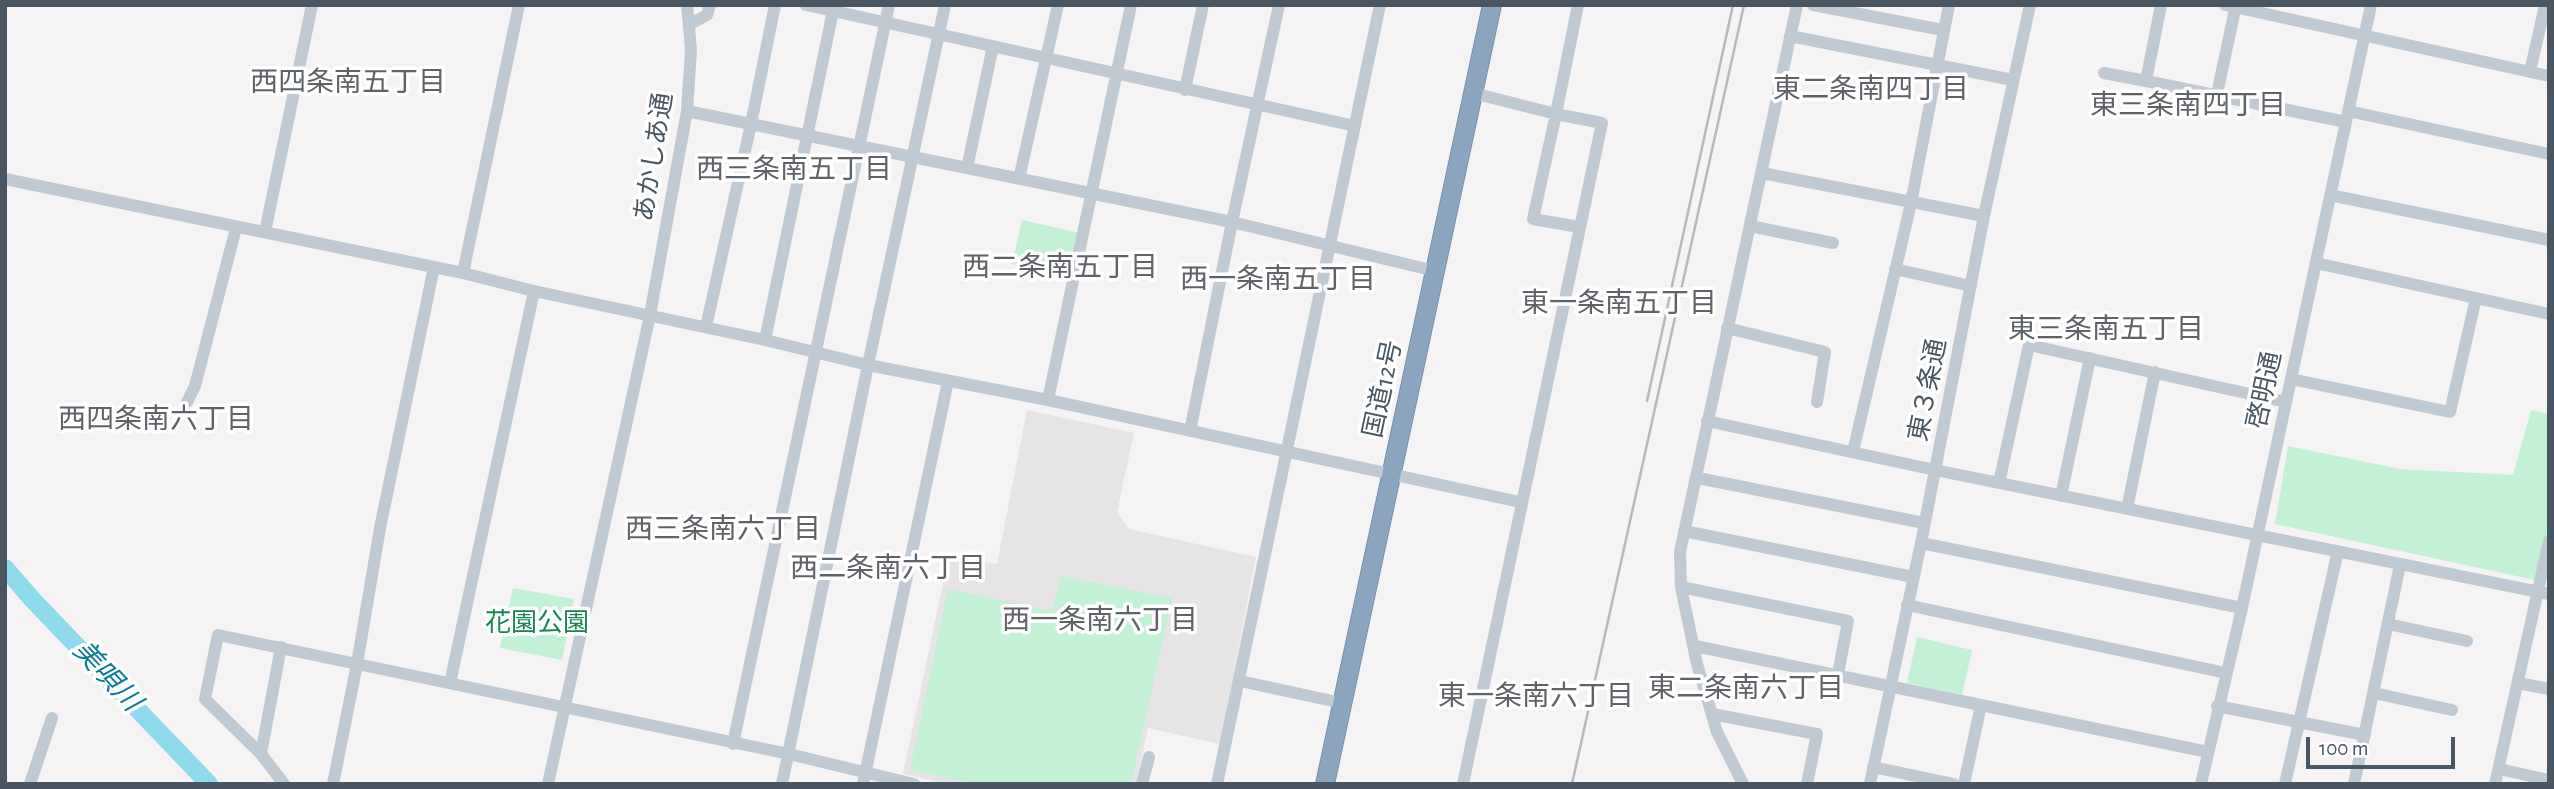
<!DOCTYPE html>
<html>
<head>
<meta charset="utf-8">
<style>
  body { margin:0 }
  #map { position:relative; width:2554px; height:789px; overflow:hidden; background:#f5f3f3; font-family:"Alegreya Sans",sans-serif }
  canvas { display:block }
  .frame { position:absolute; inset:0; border:7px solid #4a5661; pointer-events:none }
  .scale { position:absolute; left:2306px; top:737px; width:149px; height:32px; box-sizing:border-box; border:4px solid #4a5661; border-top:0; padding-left:9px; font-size:21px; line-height:24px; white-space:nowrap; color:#4a5661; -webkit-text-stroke:5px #fff; paint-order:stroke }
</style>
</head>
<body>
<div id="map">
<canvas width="2554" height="789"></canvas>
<div class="frame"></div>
<div class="scale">100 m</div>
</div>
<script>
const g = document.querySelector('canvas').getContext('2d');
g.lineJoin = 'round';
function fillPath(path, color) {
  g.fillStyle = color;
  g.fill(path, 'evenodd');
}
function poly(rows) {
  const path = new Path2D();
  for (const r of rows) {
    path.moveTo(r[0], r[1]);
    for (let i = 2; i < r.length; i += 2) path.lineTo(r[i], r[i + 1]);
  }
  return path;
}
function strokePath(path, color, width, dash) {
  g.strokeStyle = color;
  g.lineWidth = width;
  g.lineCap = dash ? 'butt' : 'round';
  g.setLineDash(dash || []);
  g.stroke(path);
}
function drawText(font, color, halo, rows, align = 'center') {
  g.font = font + ' "Alegreya Sans","Noto Sans JP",sans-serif';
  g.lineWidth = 7;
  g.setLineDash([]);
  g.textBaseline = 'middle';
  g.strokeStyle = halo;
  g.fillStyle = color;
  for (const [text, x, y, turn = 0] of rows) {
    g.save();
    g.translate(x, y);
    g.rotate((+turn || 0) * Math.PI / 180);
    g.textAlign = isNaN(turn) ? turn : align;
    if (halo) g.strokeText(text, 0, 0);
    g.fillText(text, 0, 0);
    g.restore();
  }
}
fillPath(poly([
  [1027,410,1134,433,1117,512,1129,529,1256,557,1220,744,1148,728,1136,784,946,784,903,774,949,555,997,564]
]), '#e6e4e5');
fillPath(poly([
  [1022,220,1080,233,1071,278,1012,264],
  [2531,410,2549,414,2549,523,2535,580,2275,524,2288,446,2400,469,2513,475],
  [1061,576,1172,598,1131,784,975,784,910,770,948,589,1052,611],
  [513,588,574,599,562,660,500,648],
  [1917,637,1972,650,1962,695,1907,683]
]), '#c3f1d5');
strokePath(poly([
  [5,568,31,598,209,784]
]), '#90daee', 18);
const highway = poly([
  [1325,784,1492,5]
]);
strokePath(highway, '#7690ad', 20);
strokePath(poly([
  [806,5,1355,126],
  [1813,5,1943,30],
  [2161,5,2146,81,2346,122],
  [2225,5,2549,76],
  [690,24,707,15,710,5],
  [1790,36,2013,80],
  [2530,72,2545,5],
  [2104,73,2146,81],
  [1185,90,1203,5],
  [1473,93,1556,114,1533,219,1579,227],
  [2217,94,2236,5],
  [687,111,1232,222,1435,271],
  [2348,111,2549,154],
  [967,168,993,46],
  [1762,173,1984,216],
  [5,179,463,273,534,291,765,340,868,365,1048,400,1520,502],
  [1019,179,1058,5],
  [2330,195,2549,240],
  [1750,226,1833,243],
  [265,232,312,5],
  [2316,263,2549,314],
  [1895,269,1971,286],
  [463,273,519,5],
  [706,327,751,124,775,5],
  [1727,328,1825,352,1817,402],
  [765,340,834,6],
  [2291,379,2450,412,2476,298],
  [1048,400,1131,5],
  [187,402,195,386,236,228],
  [1707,421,1935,470,2549,594],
  [1190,431,1232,222,1279,5],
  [1853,452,1911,203,1949,5],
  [1698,478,1924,523],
  [1999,483,2029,345,2286,402],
  [2061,496,2090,358],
  [2127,509,2155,372],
  [1684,531,1913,577],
  [1921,543,2242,608],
  [1681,587,1848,621,1838,674],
  [1907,605,2226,673],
  [2388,624,2467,641],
  [1695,646,2208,752],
  [1240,681,1342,703],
  [450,683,534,291],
  [2518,683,2549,689],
  [2374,693,2452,710],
  [2217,706,2365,735],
  [1712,714,1817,734,1807,784],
  [733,744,889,5],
  [261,754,281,647],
  [1873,767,1954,784],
  [2499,769,2549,780],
  [30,784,52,718],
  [284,784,261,754,205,699,218,635,789,754,914,784],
  [333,784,357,664,380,528,434,267],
  [548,784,650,315,687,111,691,50,687,5],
  [782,784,868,365,945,5],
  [863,784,948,381],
  [1142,784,1149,757],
  [1217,784,1380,5],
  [1463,784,1602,123,1556,114,1578,5],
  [1743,784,1717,732,1697,664,1681,587,1680,552,1797,5],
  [1870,784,1921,543,1984,216,2030,5],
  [1964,784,1981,705],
  [2201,784,2242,608,2371,5],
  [2285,784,2338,551],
  [2354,784,2400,565],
  [2495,784,2549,541]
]), '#c1cad2', 12);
strokePath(highway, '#8ba5c1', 18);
strokePath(poly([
  [1647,401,1733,5],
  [1572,784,1744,5]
]), '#b5b8bd', 2.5);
drawText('26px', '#4a5661', '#fff', [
  ["あかしあ通",654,157,-81],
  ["国道12号",1383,389,-78],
  ["東３条通",1928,390,-79],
  ["啓明通",2265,390,-78]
]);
drawText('26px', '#17864f', '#fff', [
  ["花園公園",537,623]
]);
drawText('28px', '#5f6368', '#fff', [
  ["西四条南五丁目",348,83],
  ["東二条南四丁目",1871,90],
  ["東三条南四丁目",2188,106],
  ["西三条南五丁目",794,170],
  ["西二条南五丁目",1060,268],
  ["西一条南五丁目",1278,280],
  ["東一条南五丁目",1619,304],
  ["東三条南五丁目",2106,330],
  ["西四条南六丁目",156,420],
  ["西三条南六丁目",723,530],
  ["西二条南六丁目",888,569],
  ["西一条南六丁目",1100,621],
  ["東二条南六丁目",1746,689],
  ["東一条南六丁目",1536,697]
]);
drawText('italic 28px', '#0c7c9b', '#fff', [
  ["美唄川",107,676,47]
]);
</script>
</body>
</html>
